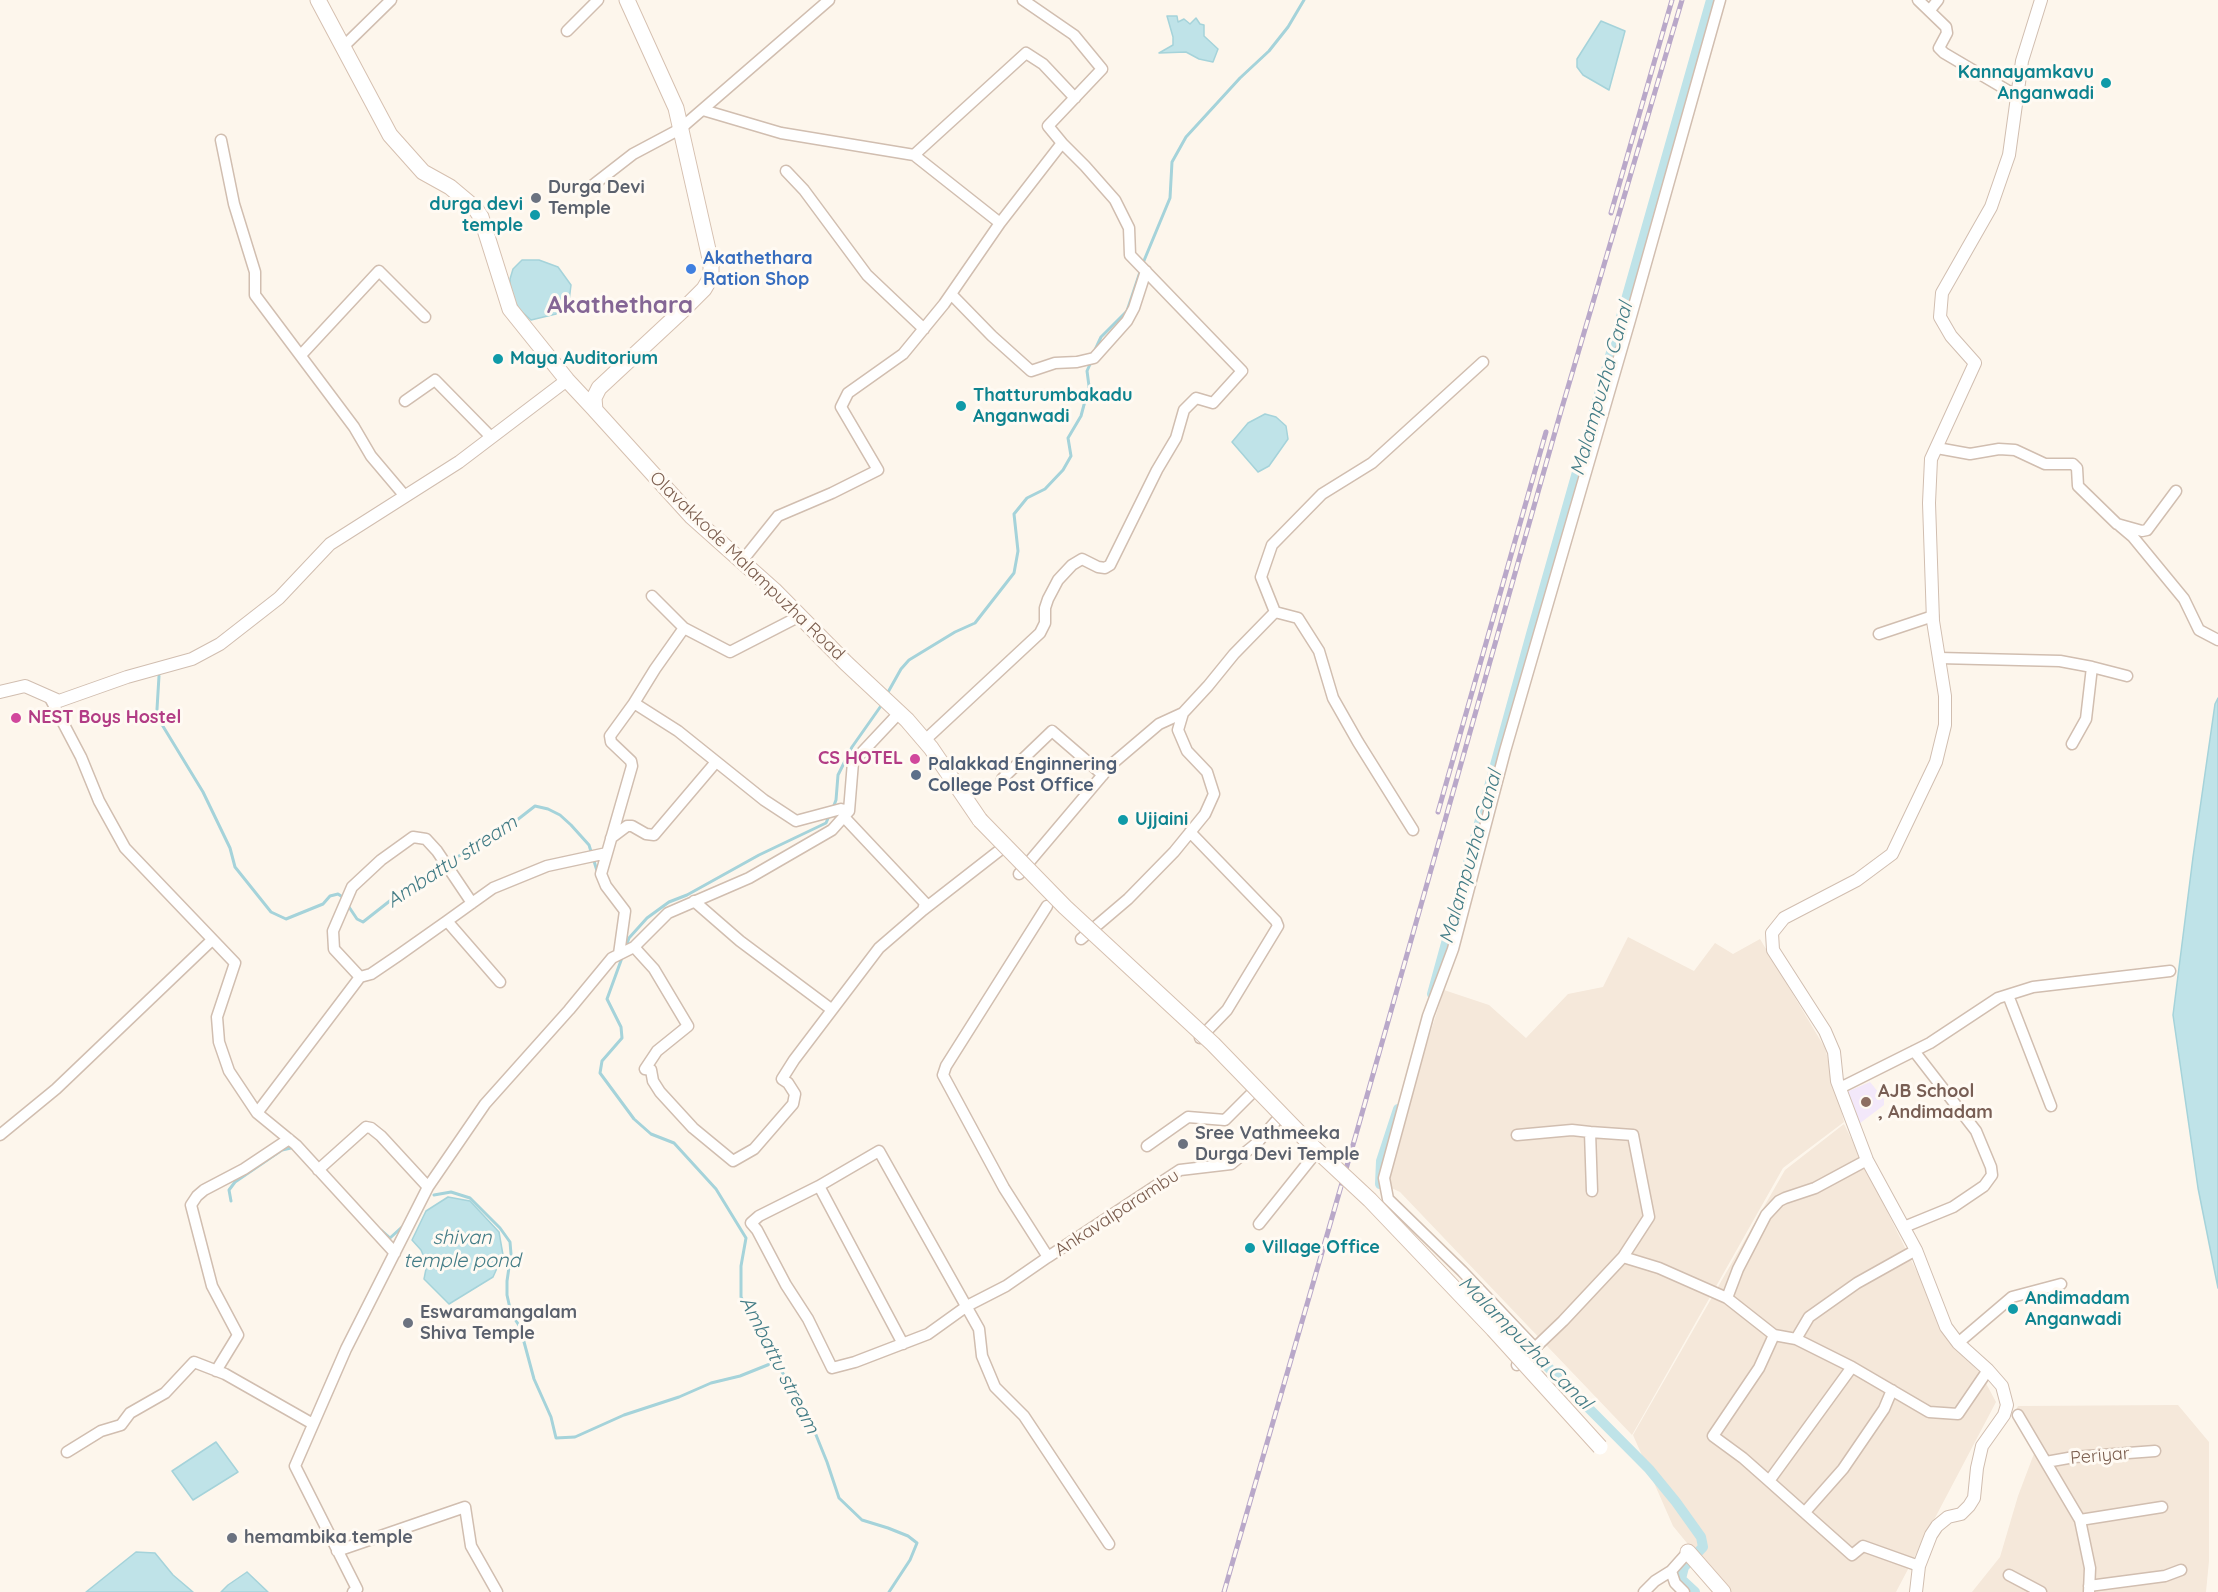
<!DOCTYPE html>
<html>
<head>
<meta charset="utf-8">
<style>
  body { margin:0 }
  canvas { display:block; background:#fdf6ec }
</style>
</head>
<body>
<canvas width="2218" height="1592"></canvas>
<script>
const g = document.querySelector('canvas').getContext('2d');
g.lineJoin = 'round';
function fillPath(path, color) {
  g.fillStyle = color;
  g.fill(path, 'evenodd');
}
function poly(rows) {
  const path = new Path2D();
  for (const r of rows) {
    path.moveTo(r[0], r[1]);
    for (let i = 2; i < r.length; i += 2) path.lineTo(r[i], r[i + 1]);
  }
  return path;
}
function strokePath(path, color, width, dash) {
  g.strokeStyle = color;
  g.lineWidth = width;
  g.lineCap = dash ? 'butt' : 'round';
  g.setLineDash(dash || []);
  g.stroke(path);
}
function drawText(font, color, halo, rows, align = 'center') {
  g.font = font + ' Quicksand,sans-serif';
  g.lineWidth = 6;
  g.setLineDash([]);
  g.textBaseline = 'middle';
  g.strokeStyle = halo;
  g.fillStyle = color;
  for (const [text, x, y, turn = 0] of rows) {
    g.save();
    g.translate(x, y);
    g.rotate((+turn || 0) * Math.PI / 180);
    g.textAlign = isNaN(turn) ? turn : align;
    if (halo) g.strokeText(text, 0, 0);
    g.fillText(text, 0, 0);
    g.restore();
  }
}
fillPath(poly([
  [1628,937,1694,971,1715,943,1733,954,1760,939,1825,1048,1844,1122,1783,1168,1632,1435,1400,1192,1385,1185,1404,1115,1444,990,1489,1005,1526,1038,1568,994,1603,987],
  [1844,1124,1954,1347,1980,1372,1996,1402,1896,1592,1727,1592,1673,1526,1633,1435,1785,1170],
  [2178,1405,2209,1442,2209,1561,2206,1592,1972,1592,2000,1557,2018,1496,2035,1451,2013,1416,2018,1406]
]), '#f5e8da');
fillPath(poly([
  [1870,1082,1884,1099,1884,1105,1859,1124,1844,1093]
]), '#f3e8fa');
const water = poly([
  [1167,16,1177,16,1178,22,1184,19,1190,24,1196,18,1200,24,1204,25,1204,36,1218,49,1213,62,1199,59,1186,52,1159,53,1173,45,1173,37,1167,16],
  [1601,21,1625,31,1609,90,1583,75,1577,67,1577,59,1601,21],
  [522,260,539,260,558,267,571,285,569,301,556,314,531,320,520,310,511,296,510,279,513,269,522,260],
  [1265,414,1276,417,1286,426,1288,439,1269,466,1258,472,1232,442,1248,423,1265,414],
  [2218,698,2218,1288,2198,1188,2173,1015,2193,857,2215,704,2218,698],
  [448,1197,470,1201,499,1232,503,1255,493,1277,449,1304,424,1279,427,1264,421,1250,412,1240,426,1211,448,1197],
  [216,1442,238,1472,193,1500,172,1471,216,1442],
  [136,1552,155,1553,173,1575,193,1592,86,1592,136,1552],
  [247,1572,268,1592,221,1592,228,1585,247,1572]
]);
fillPath(water, '#bfe3e8');
strokePath(water, '#a5d3da', 1.5);
strokePath(poly([
  [1143,263,1170,198,1172,162,1186,137,1240,78,1269,51,1288,27,1304,0],
  [1095,350,1101,337,1127,311,1141,269],
  [159,676,157,709,161,723,203,792,230,848,235,867,271,912,286,919,323,904,330,896,338,894,344,898],
  [887,694,901,669,909,660,955,632,975,623,1014,573,1018,551,1014,514,1027,498,1045,489,1063,470,1071,456,1068,438,1081,416,1089,386,1087,371,1091,362],
  [833,808,836,800,838,775,852,747,883,703],
  [447,862,494,838,535,806,548,809,560,815,571,825,589,845,598,874],
  [347,904,357,919,363,922,410,885,442,865],
  [625,949,629,938,647,918,669,902,687,895,759,855,826,823,829,816],
  [623,955,607,999,621,1027,622,1038,602,1061,600,1073,634,1119,651,1134,674,1143,716,1189,746,1238,741,1266,741,1297,814,1430,827,1462,839,1498,862,1520,888,1528,908,1536,917,1543,910,1560,889,1592],
  [434,1195,451,1192,470,1198,500,1228,510,1242,511,1254,507,1281,507,1295,511,1313,520,1327,534,1379,551,1417,556,1438,575,1437,624,1415,679,1397,711,1383,740,1376,775,1362],
  [231,1201,229,1190,235,1182,282,1150,291,1148],
  [381,1230,390,1238,402,1227]
]), '#a5d3da', 3);
strokePath(poly([
  [1432,994,1531,634,1711,0],
  [1380,1184,1381,1161,1398,1109],
  [1526,1345,1649,1469,1676,1502,1701,1537,1703,1547,1684,1567,1681,1579,1695,1592]
]), '#bfe3e8', 10);
const minor = poly([
  [1918,0,1946,27,1947,33,1939,48,1944,53,2017,96],
  [1930,10,1938,0],
  [567,31,598,0],
  [344,46,391,0],
  [703,110,781,133,914,155,1000,223,944,304,903,354,848,393,841,407,878,470,832,493,778,516,742,561],
  [221,140,234,204,255,272,255,295,354,427,371,456,404,495],
  [914,155,1026,53,1043,64,1075,98],
  [786,171,804,190,867,275,924,329],
  [588,189,633,154,680,129,829,0],
  [1000,223,1062,143,1048,126,1102,69,1074,35,1023,0],
  [951,294,992,336,1031,371,1055,363,1077,362,1094,358,1127,321,1134,308,1146,271],
  [301,355,379,271,425,317],
  [405,401,435,380,491,437],
  [1937,448,1970,454,1999,449,2015,450,2045,464,2073,464,2077,468,2078,486,2117,524,2142,531,2147,530,2176,491],
  [2120,526,2133,537,2184,599,2199,630,2218,640],
  [652,596,684,628],
  [1275,612,1298,618,1319,651,1333,698,1358,742,1413,830],
  [800,616,730,652,684,628,655,669,634,703,678,731,764,800,796,821,841,809,849,811],
  [1879,634,1933,616],
  [1939,658,2060,661,2092,667,2127,676],
  [50,698,81,757,99,801,125,848,235,963,217,1017,219,1042,229,1071,257,1113,296,1145,395,1253],
  [924,741,1040,633,1045,623,1045,608,1048,599,1058,580,1072,565,1082,559,1098,567,1105,568,1110,565,1157,470,1176,438,1184,410,1196,398,1213,403,1242,371,1130,255,1129,228,1115,200,1085,166,1062,143],
  [2072,744,2086,719,2092,667],
  [1002,779,1052,731,1103,775],
  [1190,832,1276,921,1278,926,1227,1010,1200,1038],
  [611,838,627,826,632,826,646,834,654,835,716,762],
  [1019,874,1112,764,1159,724,1183,713,1208,686,1234,654,1275,612,1261,577,1272,545,1322,494,1372,463,1483,362],
  [694,901,740,941,831,1009],
  [472,903,437,851,426,839,413,837,381,860,352,887,333,931,334,949,360,977,371,974,399,955,447,921,472,903,493,888,547,866,607,853],
  [923,910,1000,850],
  [447,921,500,982],
  [1081,939,1128,899,1174,852,1205,814,1214,794,1207,772,1187,751,1178,730,1183,713],
  [634,947,654,969,688,1026,657,1051,645,1069,651,1070,653,1081,660,1092,693,1128,733,1161,754,1149,793,1104,795,1094,788,1083,782,1079,794,1060,879,948,923,910,925,903,844,817],
  [619,954,625,911,606,886,601,874,632,766,631,761,611,742,610,736,634,703],
  [2008,995,2051,1106],
  [1840,1088,1930,1043,1998,998,2033,987,2170,971],
  [257,1113,360,977],
  [0,1135,56,1089,212,940],
  [1517,1135,1572,1130,1590,1132],
  [1147,1146,1188,1117,1225,1120,1251,1094],
  [318,1170,366,1127,371,1128,381,1136,428,1187],
  [819,1186,759,1216,751,1223,757,1230,786,1285,808,1319,832,1368,855,1362,928,1334,967,1306,1006,1286,1048,1257,1004,1188,943,1075,946,1066,1047,906],
  [1259,1224,1311,1159],
  [1904,1227,1953,1207,1984,1186,1992,1175,1991,1167,1976,1131,1914,1051],
  [1048,1257,1180,1170,1231,1164,1257,1143,1276,1121],
  [1623,1257,1659,1268,1727,1298,1774,1335,1796,1339,1852,1367,1929,1412,1958,1414,1988,1370],
  [1727,1298,1738,1269,1766,1215,1779,1201,1785,1198,1815,1188,1867,1160],
  [1774,1335,1759,1368,1713,1436,1743,1458,1769,1481,1852,1367],
  [1796,1339,1809,1317,1857,1283,1916,1250],
  [1958,1343,2012,1297,2061,1284],
  [903,1344,819,1186,879,1151,979,1329,982,1356,995,1387,1024,1416,1109,1544],
  [1534,1347,1462,1271,1388,1199,1384,1178,1428,1016,1453,949,1505,751,1630,320,1720,0],
  [1517,1365,1563,1321,1623,1257,1649,1217,1633,1135,1590,1132,1592,1191],
  [216,1371,238,1335,212,1286,191,1205,197,1196,204,1190,244,1169,289,1139],
  [2018,1415,2080,1520,2090,1568,2089,1592],
  [67,1452,101,1431,121,1425,130,1413,165,1393,194,1362,225,1374,313,1424],
  [2046,1462,2074,1457,2155,1451],
  [1769,1481,1852,1555,1863,1546,1919,1566],
  [1805,1512,1843,1469,1884,1409,1892,1390],
  [2080,1520,2162,1507],
  [337,1551,465,1507,471,1546,497,1592],
  [2009,1575,2041,1592],
  [2089,1586,2165,1576,2181,1570],
  [353,1592,357,1589,295,1466,346,1349,428,1187,485,1104,569,1010,612,958,634,947,668,913,749,878,832,830,849,811,853,762,899,713],
  [1644,1592,1655,1581,1671,1571],
  [1684,1592,1675,1583,1671,1571,1688,1552]
]);
const tertiary = poly([
  [0,692,25,686,59,701,127,677,192,659,220,644,279,598,330,544,459,462,567,380],
  [1916,1592,1919,1566,1931,1535,1937,1526,1948,1517,1961,1514,1969,1506,1974,1498,1977,1468,1982,1446,2004,1415,2007,1405,2002,1386,1988,1370,1958,1343,1946,1327,1916,1250,1867,1160,1837,1081,1834,1052,1825,1031,1773,950,1772,933,1784,918,1857,880,1892,854,1936,762,1945,725,1945,696,1933,621,1929,503,1931,459,1975,363,1951,336,1940,317,1942,293,1991,207,2009,155,2022,61,2041,0]
]);
const secondary = poly([
  [318,0,390,135,423,172,450,187,475,208,481,217,510,309,567,380,595,410],
  [627,0,676,108,711,263,711,277,704,289,685,308,599,388,594,398,595,410,692,517,774,590,846,663,907,720,931,748,980,820],
  [1688,1552,1723,1592]
]);
strokePath(minor, '#d1beb0', 13);
strokePath(tertiary, '#d1beb0', 14);
strokePath(secondary, '#d6c0b0', 17);
strokePath(minor, '#fff', 10);
strokePath(tertiary, '#fff', 12);
strokePath(secondary, '#fff', 15);
const rail = poly([
  [1611,213,1672,0],
  [1438,812,1546,432],
  [1224,1592,1357,1131,1561,411,1682,0]
]);
strokePath(rail, '#b9a8c9', 5);
strokePath(rail, '#fffaf3', 3, [9]);
const secondaryBridge = poly([
  [980,820,1065,907,1213,1044,1311,1145,1370,1200,1493,1329,1600,1447]
]);
strokePath(secondaryBridge, '#d6c0b0', 17, []);
strokePath(secondaryBridge, '#fff', 15);
for (const [x, y, r, color] of [
  [2106,83,6,"#0f9aa8"],
  [536,198,6,"#6b7280"],
  [535,215,6,"#0f9aa8"],
  [691,269,6,"#3f7fe0"],
  [498,359,6,"#0f9aa8"],
  [961,406,6,"#0f9aa8"],
  [16,718,6,"#d1479c"],
  [915,759,6,"#d1479c"],
  [916,775,6,"#5c6f8a"],
  [1123,820,6,"#0f9aa8"],
  [1866,1102,6,"#8d6e63"],
  [1183,1144,6,"#6b7280"],
  [1250,1248,6,"#0f9aa8"],
  [2013,1309,6,"#0f9aa8"],
  [408,1323,6,"#6b7280"],
  [232,1538,6,"#6b7280"]
]) {
  const dot = new Path2D();
  dot.arc(x, y, r, 0, 2 * Math.PI);
  g.fillStyle = color;
  g.fill(dot);
  strokePath(dot, '#fffaf3', 2);
}
drawText('bold 18px', '#0d838f', '#fffaf3', [
  ["Kannayamkavu",2094,73,"right"],
  ["Anganwadi",2094,94,"right"],
  ["durga devi",523,205,"right"],
  ["temple",523,226,"right"],
  ["Maya Auditorium",510,359],
  ["Thatturumbakadu",973,396],
  ["Anganwadi",973,417],
  ["Ujjaini",1135,820],
  ["Village Office",1262,1248],
  ["Andimadam",2025,1299],
  ["Anganwadi",2025,1320]
], 'left');
drawText('bold 18px', '#5b616d', '#fffaf3', [
  ["Durga Devi",548,188],
  ["Temple",548,209],
  ["Sree Vathmeeka",1195,1134],
  ["Durga Devi Temple",1195,1155],
  ["Eswaramangalam",420,1313],
  ["Shiva Temple",420,1334],
  ["hemambika temple",244,1538]
], 'left');
drawText('bold 18px', '#366cbe', '#fffaf3', [
  ["Akathethara",703,259],
  ["Ration Shop",703,280]
], 'left');
drawText('18px', '#7a5c4d', '#fffaf3', [
  ["Olavakkode Malampuzha Road",747,566,44],
  ["Ankavalparambu",1117,1213,-33],
  ["Periyar",2100,1456,-5]
]);
drawText('bold 18px', '#b23c85', '#fffaf3', [
  ["NEST Boys Hostel",28,718],
  ["CS HOTEL",903,759,"right"]
], 'left');
drawText('bold 18px', '#4e5e75', '#fffaf3', [
  ["Palakkad Enginnering",928,765],
  ["College Post Office",928,786]
], 'left');
drawText('bold 18px', '#785e54', '#fffaf3', [
  ["AJB School",1878,1092],
  [", Andimadam",1878,1113]
], 'left');
drawText('italic 20px', '#437c86', '#fffaf3', [
  ["Malampuzha Canal",1602,389,-74],
  ["Malampuzha Canal",1471,857,-74],
  ["Ambattu stream",452,862,-33],
  ["shivan",462,1238],
  ["temple pond",462,1261],
  ["Malampuzha Canal",1525,1343,45],
  ["Ambattu stream",779,1365,63]
]);
drawText('bold 24px', '#846695', '#fffaf3', [
  ["Akathethara",620,306]
]);
</script>
</body>
</html>
